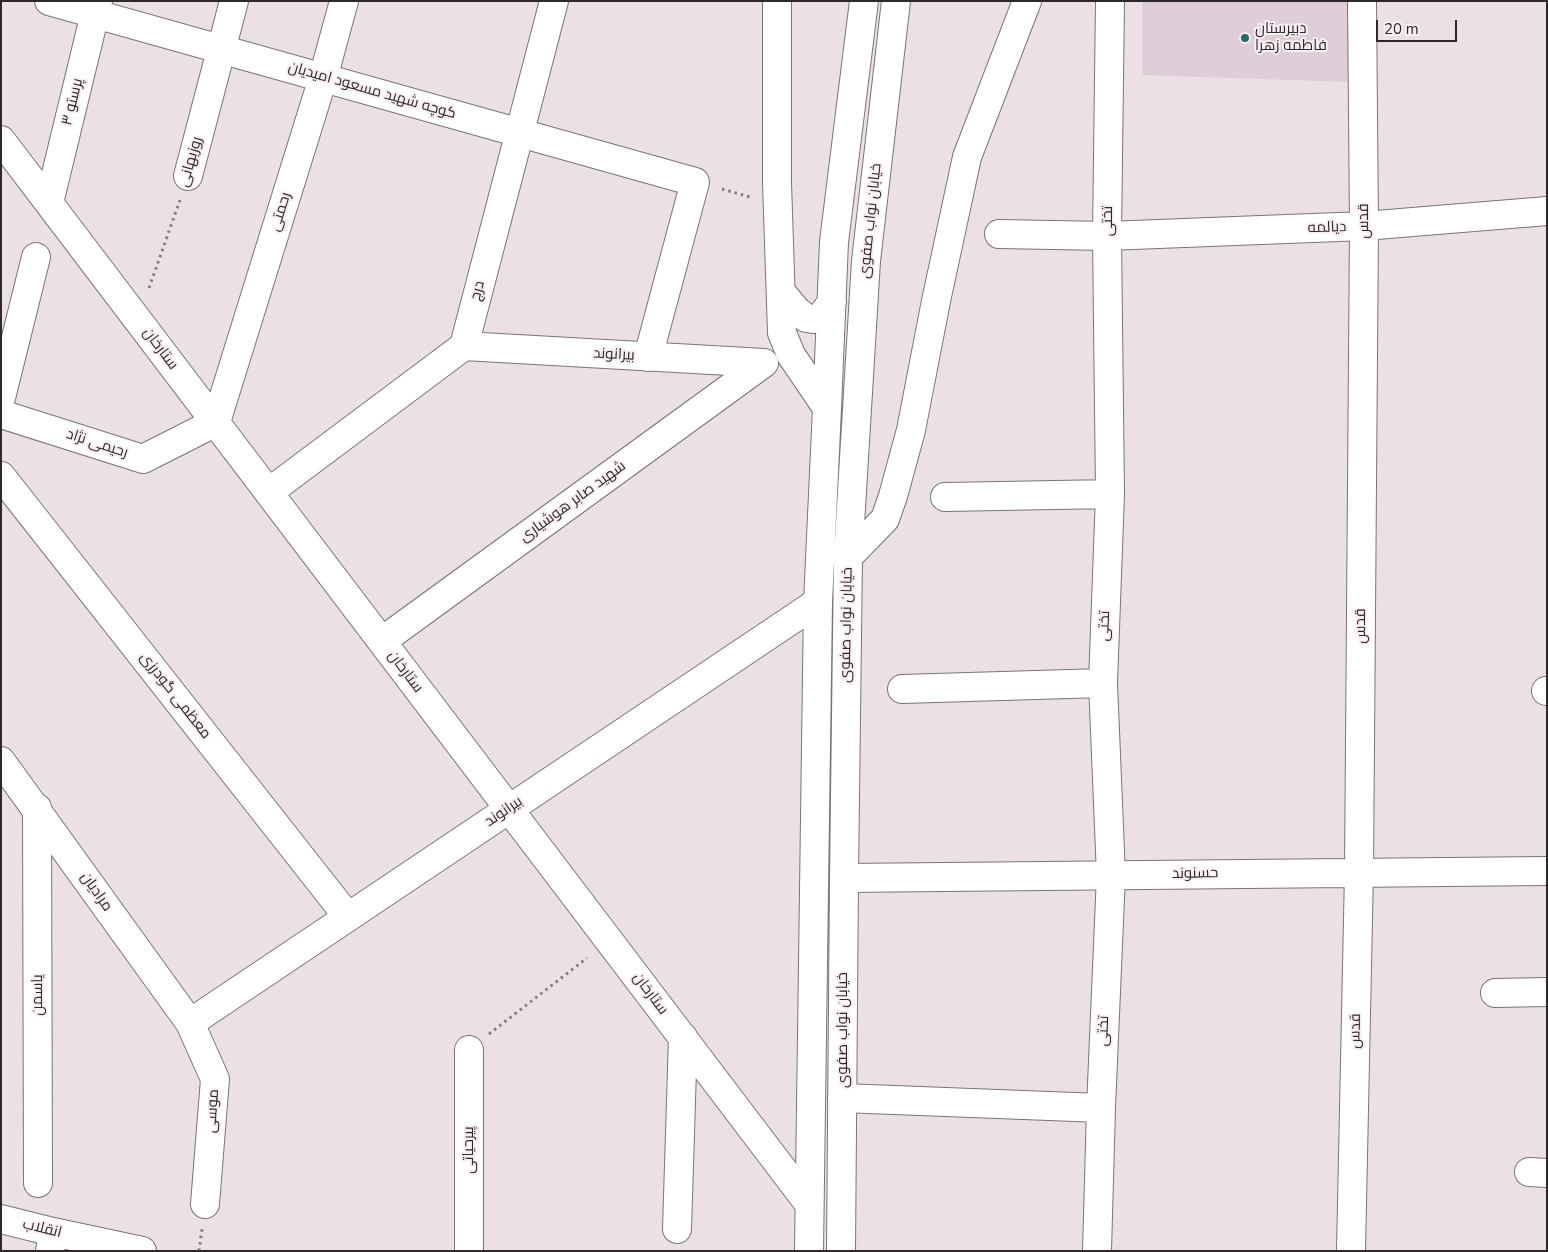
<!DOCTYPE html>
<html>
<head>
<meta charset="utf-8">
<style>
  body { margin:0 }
  #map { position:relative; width:1548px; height:1252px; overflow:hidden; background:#ebe0e6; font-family:"Nunito Sans",sans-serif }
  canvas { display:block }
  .frame { position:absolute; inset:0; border:2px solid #2d292b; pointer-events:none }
  .scale { position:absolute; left:1376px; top:20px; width:81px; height:22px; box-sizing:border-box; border:2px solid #2d292b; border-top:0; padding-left:6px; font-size:15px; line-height:18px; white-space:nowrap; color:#2d292b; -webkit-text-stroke:4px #f8eef3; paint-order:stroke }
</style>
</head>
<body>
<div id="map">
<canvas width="1548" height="1252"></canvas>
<div class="frame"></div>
<div class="scale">20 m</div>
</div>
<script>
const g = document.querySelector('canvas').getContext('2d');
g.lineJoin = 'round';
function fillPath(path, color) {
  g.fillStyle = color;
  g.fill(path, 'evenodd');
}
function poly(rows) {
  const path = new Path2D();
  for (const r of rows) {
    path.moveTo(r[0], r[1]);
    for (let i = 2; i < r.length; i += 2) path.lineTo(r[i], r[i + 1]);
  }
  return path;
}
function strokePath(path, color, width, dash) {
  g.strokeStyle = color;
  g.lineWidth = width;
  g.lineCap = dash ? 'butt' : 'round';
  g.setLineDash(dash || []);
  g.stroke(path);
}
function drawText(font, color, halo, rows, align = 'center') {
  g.font = font + ' "Nunito Sans",Cairo,sans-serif';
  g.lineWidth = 4;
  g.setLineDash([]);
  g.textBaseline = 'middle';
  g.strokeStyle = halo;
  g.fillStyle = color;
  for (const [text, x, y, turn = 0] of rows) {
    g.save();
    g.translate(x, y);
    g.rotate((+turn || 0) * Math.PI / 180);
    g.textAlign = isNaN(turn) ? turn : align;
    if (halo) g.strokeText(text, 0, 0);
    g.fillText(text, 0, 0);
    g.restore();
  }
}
fillPath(poly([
  [1142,1,1349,1,1348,82,1142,75]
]), '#dfced7');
const minor = poly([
  [49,1,695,182,648,357],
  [1,140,809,1204],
  [188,176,234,1],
  [49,203,98,1],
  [999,234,1107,236,1364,226,1547,211],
  [464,346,764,363],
  [1,398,36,257],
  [1,414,143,459,216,422,323,78,344,1],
  [1,476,348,917],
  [269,492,464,346,554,1],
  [945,497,1110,494],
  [382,641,764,363],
  [902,689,1103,683],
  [1546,691,1547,691],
  [1,761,190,1023,215,1079,205,1204],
  [37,808,38,1183],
  [844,878,1547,871],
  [1495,993,1547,992],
  [190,1023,818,602],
  [842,1098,1101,1108],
  [1529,1172,1547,1173],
  [677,1229,683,1037],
  [50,1251,53,1232],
  [469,1251,469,1050],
  [1097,1251,1101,1108,1111,875,1103,683,1110,494,1107,236,1110,1],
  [1351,1251,1359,872,1364,226,1362,1]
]);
const major = poly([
  [777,1,777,183,782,333,791,355,827,408],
  [781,292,797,311,806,318,813,319,820,318,832,302],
  [848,557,885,519,893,496,911,430,936,301,967,157,1027,1],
  [1,1219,53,1232,142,1251],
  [809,1251,818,602,827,408,834,242,864,1],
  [841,1251,844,878,848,557,866,261,896,1]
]);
strokePath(minor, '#7c7377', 30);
strokePath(major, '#7c7377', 30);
strokePath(poly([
  [722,189,750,197],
  [149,288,180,200],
  [489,1034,587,958],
  [199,1251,202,1229]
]), '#847d81', 3, [2.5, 4]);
strokePath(minor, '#fff', 28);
strokePath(major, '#fff', 28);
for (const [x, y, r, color] of [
  [1245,38,5,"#216d6d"]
]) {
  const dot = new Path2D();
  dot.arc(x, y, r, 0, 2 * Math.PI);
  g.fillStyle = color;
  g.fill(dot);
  strokePath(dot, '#f8eef3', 2);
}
drawText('15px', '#2d292b', '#f8eef3', [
  ["دبیرستان",1255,29],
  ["فاطمه زهرا",1255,46]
], 'left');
drawText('15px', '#2d292b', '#f8eef3', [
  ["کوچه شهید مسعود امیدیان",372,91,16],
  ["پرستو ۳",73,102,-76],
  ["روزبهانی",191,162,-74],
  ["رحمتی",281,212,-73],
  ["خیابان نواب صفوی",871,221,-84],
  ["تختی",1108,221,-90],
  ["قدس",1364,221,-90],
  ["دیالمه",1327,228,-2],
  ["درج",478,291,-75],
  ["ستارخان",160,349,53],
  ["بیرانوند",614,355,3],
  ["رحیمی نژاد",97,444,18],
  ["شهید صابر هوشیاری",573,502,-36],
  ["خیابان نواب صفوی",847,625,-89],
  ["تختی",1105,626,-88],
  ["قدس",1361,626,-90],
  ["ستارخان",405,672,53],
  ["معظمی گودرزی",175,696,52],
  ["بیرانوند",504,812,-34],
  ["حسنوند",1195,874,-1],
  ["مرادیان",96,892,55],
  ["ستارخان",650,994,53],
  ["یاسمن",38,995,-90],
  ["خیابان نواب صفوی",843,1030,-90],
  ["تختی",1104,1031,-88],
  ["قدس",1356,1031,-89],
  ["موسی",213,1111,-86],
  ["پیرحیاتی",469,1150,-90],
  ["انقلاب",42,1229,14]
]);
</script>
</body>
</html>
